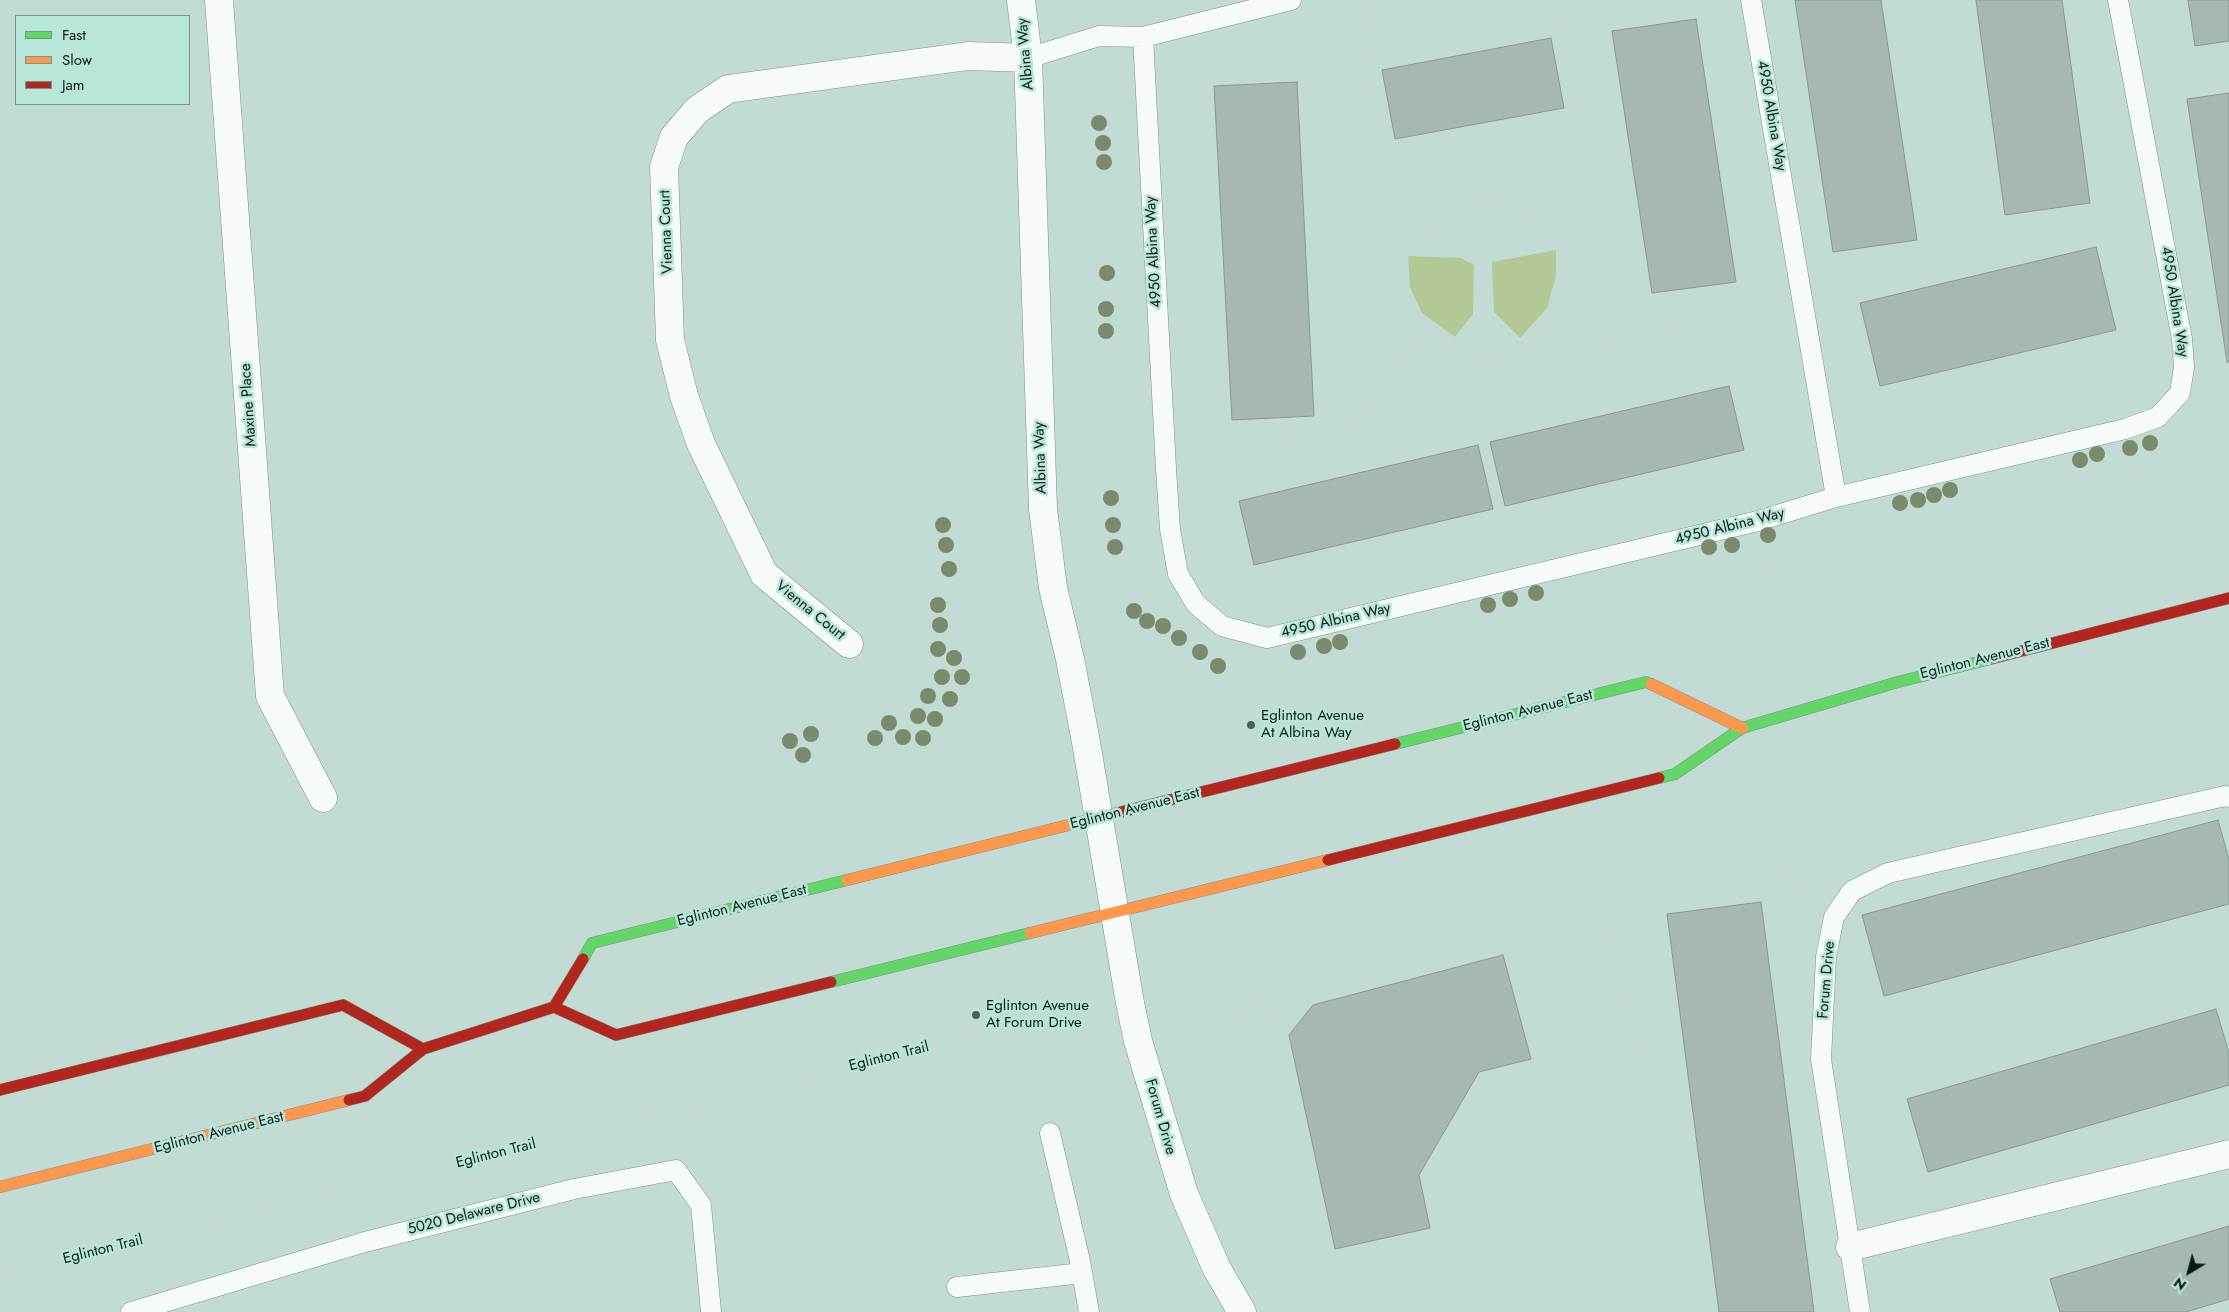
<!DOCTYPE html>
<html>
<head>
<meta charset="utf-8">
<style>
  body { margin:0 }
  #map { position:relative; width:2229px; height:1312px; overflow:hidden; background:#c2dcd5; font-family:Jost,sans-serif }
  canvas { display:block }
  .legend { position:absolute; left:15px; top:15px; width:175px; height:90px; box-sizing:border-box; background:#b8e6da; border:1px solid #72958c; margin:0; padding:6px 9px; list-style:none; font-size:15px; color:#091b17 }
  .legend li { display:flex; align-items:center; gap:10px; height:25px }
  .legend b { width:25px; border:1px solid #72958c }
  .north { position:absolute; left:2164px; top:1247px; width:50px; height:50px; -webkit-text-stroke:4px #b8e6da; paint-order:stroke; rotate:217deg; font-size:14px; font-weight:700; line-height:20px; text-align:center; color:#091b17 }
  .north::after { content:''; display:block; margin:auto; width:18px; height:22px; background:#091b17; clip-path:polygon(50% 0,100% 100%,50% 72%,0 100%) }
</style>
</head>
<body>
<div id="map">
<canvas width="2229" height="1312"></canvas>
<ul class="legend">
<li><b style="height:6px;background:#63d668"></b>Fast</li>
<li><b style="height:6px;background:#ff974d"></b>Slow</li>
<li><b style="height:6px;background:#b3261e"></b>Jam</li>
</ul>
<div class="north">N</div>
</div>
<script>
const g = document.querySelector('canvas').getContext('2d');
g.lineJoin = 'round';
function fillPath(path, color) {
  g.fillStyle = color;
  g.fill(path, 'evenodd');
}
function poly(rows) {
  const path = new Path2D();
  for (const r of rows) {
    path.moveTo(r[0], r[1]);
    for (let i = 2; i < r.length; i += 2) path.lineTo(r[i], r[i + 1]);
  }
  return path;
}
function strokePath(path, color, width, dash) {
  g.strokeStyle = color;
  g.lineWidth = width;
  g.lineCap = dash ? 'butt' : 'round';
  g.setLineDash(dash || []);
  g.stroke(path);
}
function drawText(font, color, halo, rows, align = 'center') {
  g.font = font + ' Jost,sans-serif';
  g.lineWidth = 5;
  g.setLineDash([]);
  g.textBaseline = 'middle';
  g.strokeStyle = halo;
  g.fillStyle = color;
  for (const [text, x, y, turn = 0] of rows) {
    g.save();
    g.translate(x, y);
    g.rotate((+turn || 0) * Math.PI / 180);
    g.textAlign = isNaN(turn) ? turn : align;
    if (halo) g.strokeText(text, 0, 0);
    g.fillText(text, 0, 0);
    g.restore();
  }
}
fillPath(poly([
  [1556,250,1556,276,1547,308,1520,338,1494,312,1492,262],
  [1408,256,1461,258,1474,265,1473,314,1455,337,1422,313,1410,287]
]), '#b3c895');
const building = poly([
  [1795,0,1881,0,1917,240,1833,252,1795,0],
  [1976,0,2062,0,2090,203,2005,215,1976,0],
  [2188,0,2229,0,2229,41,2195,46,2188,0],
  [1696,19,1736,282,1652,293,1612,31,1696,19],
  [1551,38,1564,108,1395,139,1382,70,1551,38],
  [1297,82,1314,416,1232,420,1214,86,1297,82],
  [2229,93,2229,362,2227,362,2187,99,2229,93],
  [2096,247,2116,330,1880,386,1860,303,2096,247],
  [1729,386,1744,450,1505,506,1490,442,1729,386],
  [1478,445,1493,509,1254,565,1239,501,1478,445],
  [2218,820,2229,859,2229,904,1884,996,1862,915,2218,820],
  [1761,902,1814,1312,1719,1312,1667,914,1761,902],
  [1503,955,1531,1059,1479,1072,1419,1175,1430,1228,1335,1249,1289,1035,1313,1005,1503,955],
  [2216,1009,2229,1053,2229,1085,1928,1172,1907,1099,2216,1009],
  [2229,1226,2229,1299,2186,1312,2060,1312,2050,1279,2229,1226]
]);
fillPath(building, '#a6b8b1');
strokePath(building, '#869891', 1);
const lane = poly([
  [1751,0,1836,497],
  [1143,37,1166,469,1170,529,1178,574,1196,604,1222,626,1267,638,1758,521,1836,497,2125,429,2158,417,2180,393,2184,367,2182,339,2118,0],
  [1028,58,1099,36,1143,37,1291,0],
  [1050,1133,1080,1261,1089,1312],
  [957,1287,1082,1273],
  [131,1312,365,1242,574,1189,676,1170,701,1205,711,1312],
  [1860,1312,1821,1059,1826,957,1834,917,1852,891,1888,873,2225,796,2229,797]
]);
const street = poly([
  [219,0,270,696,323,798],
  [1021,0,1028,58,1043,509,1053,588,1070,659,1086,742,1130,1003,1138,1041,1184,1194,1217,1269,1242,1312],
  [849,644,764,574,701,444,684,396,670,340,664,167,674,137,697,110,728,89,968,56,1028,58],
  [1850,1247,2229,1154]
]);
const fast = poly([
  [1395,744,1646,682,1651,684],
  [1659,778,1675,774,1742,728,1898,682,1994,658],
  [583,959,592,943,847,880],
  [831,982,1030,933]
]);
const slow = poly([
  [1651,684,1742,728],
  [847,880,1121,812],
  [1030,933,1328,860],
  [0,1187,349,1100]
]);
const jam = poly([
  [1994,658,2229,598],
  [1121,812,1395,744],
  [1328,860,1659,778],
  [554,1007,616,1035,831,982],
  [0,1090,343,1005,423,1049],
  [349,1100,365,1096,423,1049,554,1007,583,959]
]);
strokePath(lane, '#7c908b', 21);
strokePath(street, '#7c908b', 29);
strokePath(fast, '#7c908b', 12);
strokePath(slow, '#7c908b', 12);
strokePath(jam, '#7c908b', 12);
strokePath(poly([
  [1367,0,1368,69,1377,129,1414,206,1434,236,1465,205,1492,195,1530,212,1568,166,1574,140,1563,0],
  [1481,359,1488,197],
  [2134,459,2143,489],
  [1197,464,1220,461,1333,433,1357,417,1387,384,1426,327,1453,351,1481,359,1516,352,1547,327,1567,339,1595,346,1743,317],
  [1766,551,1774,580],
  [1301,661,1308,694],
  [1774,842,1785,871,1797,888,1810,898],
  [1602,884,1643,1080],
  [1253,1006,1283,1026],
  [1207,1032,1235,1022,1253,1006,1258,990,1255,964],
  [684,1140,695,1105],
  [69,1258,104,1295],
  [0,1278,69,1258,993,1031]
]), '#ced5d3', 3, [1, 4]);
strokePath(lane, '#f6faf9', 20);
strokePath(street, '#f6faf9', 28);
strokePath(fast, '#63d668', 11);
strokePath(slow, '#ff974d', 11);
strokePath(jam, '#b3261e', 11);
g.fillStyle = '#7a8a6b';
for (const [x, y] of [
  [1099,123],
  [1103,143],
  [1104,162],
  [1107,273],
  [1106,309],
  [1106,331],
  [2150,443],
  [2130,448],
  [2097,454],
  [2080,460],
  [1950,490],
  [1934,495],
  [1111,498],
  [1918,500],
  [1900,503],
  [943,525],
  [1113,525],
  [1768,535],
  [946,545],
  [1732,545],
  [1115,547],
  [1709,547],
  [949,569],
  [1536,593],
  [1510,599],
  [938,605],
  [1488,605],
  [1134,611],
  [1147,621],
  [940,625],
  [1163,626],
  [1179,638],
  [1340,642],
  [1324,646],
  [938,649],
  [1200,652],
  [1298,652],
  [954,658],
  [1218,666],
  [942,677],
  [962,677],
  [928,696],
  [950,699],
  [918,716],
  [935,719],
  [889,723],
  [811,734],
  [903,737],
  [875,738],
  [923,738],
  [790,741],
  [803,755]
]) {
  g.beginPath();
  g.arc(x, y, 8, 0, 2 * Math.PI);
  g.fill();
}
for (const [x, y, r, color] of [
  [1251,725,5,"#4a5f5a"],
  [976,1015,5,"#4a5f5a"]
]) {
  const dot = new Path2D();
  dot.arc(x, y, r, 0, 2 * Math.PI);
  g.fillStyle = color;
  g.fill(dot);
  strokePath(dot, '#b8e6da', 2);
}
drawText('15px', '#091b17', '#b8e6da', [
  ["Albina Way",1026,54,-95],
  ["4950 Albina Way",1771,116,80],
  ["Vienna Court",667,232,-92],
  ["4950 Albina Way",1154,252,-93],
  ["4950 Albina Way",2174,302,81],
  ["Maxine Place",249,405,-94],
  ["Albina Way",1041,458,-92],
  ["4950 Albina Way",1730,527,-14],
  ["Vienna Court",810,611,39],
  ["4950 Albina Way",1336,621,-13],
  ["Eglinton Avenue East",1985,659,-14],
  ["Eglinton Avenue East",1528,711,-14],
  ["Eglinton Avenue East",1135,809,-14],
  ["Eglinton Avenue East",742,906,-14],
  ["Forum Drive",1827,980,-85],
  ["Eglinton Trail",889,1057,-14],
  ["Forum Drive",1160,1117,74],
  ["Eglinton Avenue East",219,1133,-14],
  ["Eglinton Trail",496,1154,-14],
  ["5020 Delaware Drive",474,1214,-14],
  ["Eglinton Trail",103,1250,-14]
]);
drawText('15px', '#091b17', '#b8e6da', [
  ["Eglinton Avenue",1261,716],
  ["At Albina Way",1261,733],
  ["Eglinton Avenue",986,1006],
  ["At Forum Drive",986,1023]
], 'left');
</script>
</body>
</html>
